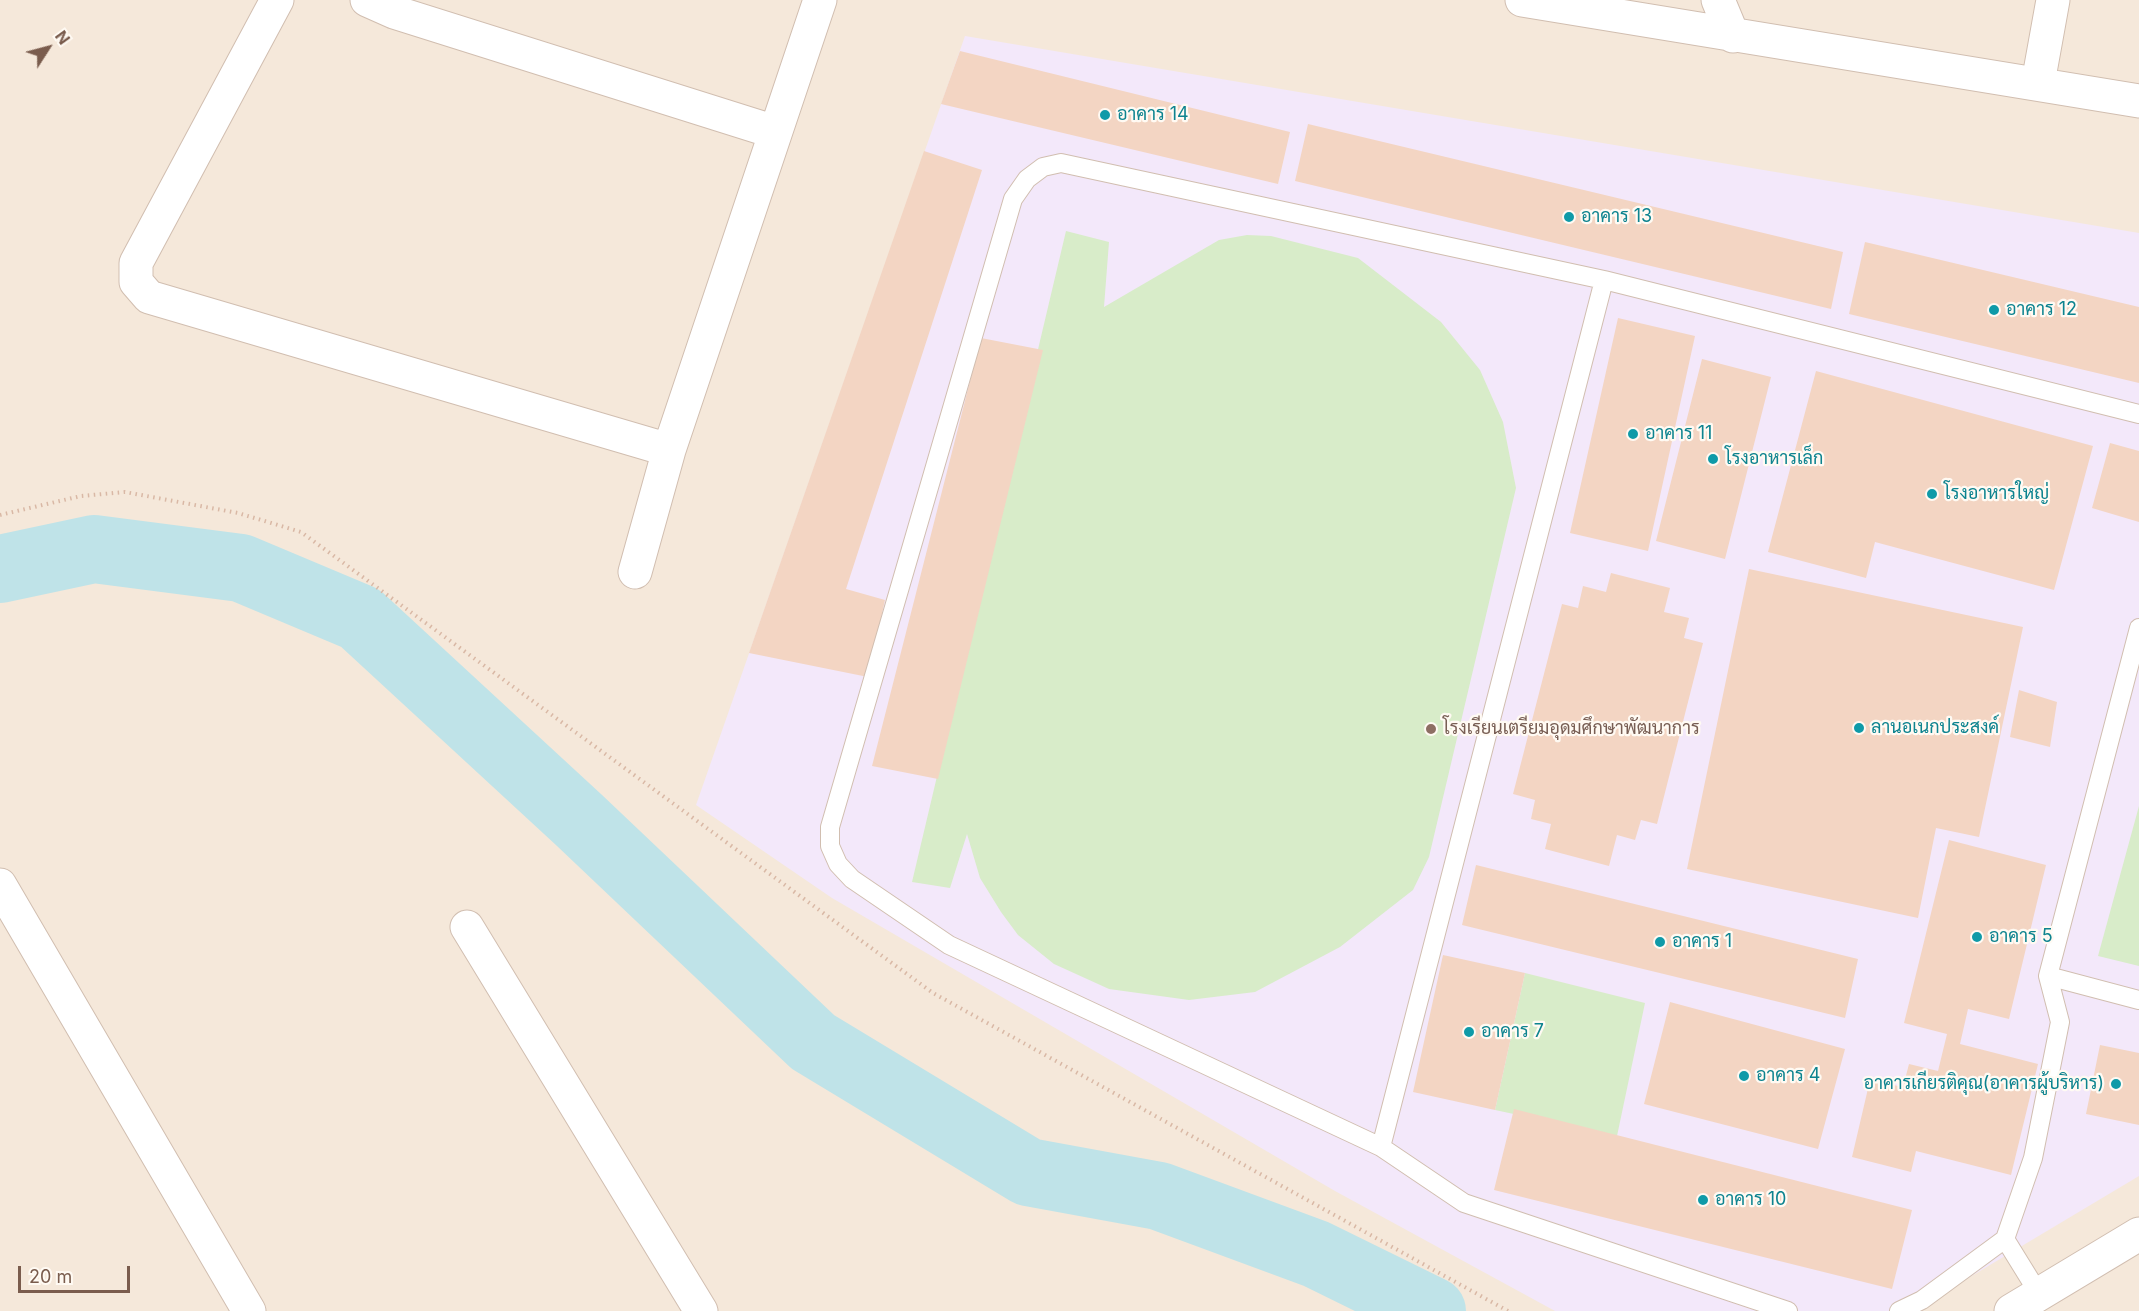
<!DOCTYPE html>
<html>
<head>
<meta charset="utf-8">
<style>
  body { margin:0 }
  #map { position:relative; width:2139px; height:1311px; overflow:hidden; background:#fdf6ec; font-family:Inter,sans-serif }
  canvas { display:block }
  .north { position:absolute; left:18px; top:18px; width:60px; height:60px; -webkit-text-stroke:4px #fffaf3; paint-order:stroke; rotate:54deg; font-size:16px; font-weight:700; line-height:24px; text-align:center; color:#7a5c4d }
  .north::after { content:''; display:block; margin:auto; width:21px; height:27px; background:#7a5c4d; clip-path:polygon(50% 0,100% 100%,50% 72%,0 100%) }
  .scale { position:absolute; left:18px; top:1266px; width:112px; height:27px; box-sizing:border-box; border:3px solid #7a5c4d; border-top:0; padding-left:8px; font-size:18px; line-height:21px; white-space:nowrap; color:#7a5c4d; -webkit-text-stroke:4px #fffaf3; paint-order:stroke }
</style>
</head>
<body>
<div id="map">
<canvas width="2139" height="1311"></canvas>
<div class="north">N</div>
<div class="scale">20 m</div>
</div>
<script>
const g = document.querySelector('canvas').getContext('2d');
g.lineJoin = 'round';
function fillPath(path, color) {
  g.fillStyle = color;
  g.fill(path, 'evenodd');
}
function poly(rows) {
  const path = new Path2D();
  for (const r of rows) {
    path.moveTo(r[0], r[1]);
    for (let i = 2; i < r.length; i += 2) path.lineTo(r[i], r[i + 1]);
  }
  return path;
}
function strokePath(path, color, width, dash) {
  g.strokeStyle = color;
  g.lineWidth = width;
  g.lineCap = dash ? 'butt' : 'round';
  g.setLineDash(dash || []);
  g.stroke(path);
}
function drawText(font, color, halo, rows, align = 'center') {
  g.font = font + ' Inter,Sarabun,sans-serif';
  g.lineWidth = 4.5;
  g.setLineDash([]);
  g.textBaseline = 'middle';
  g.strokeStyle = halo;
  g.fillStyle = color;
  for (const [text, x, y, turn = 0] of rows) {
    g.save();
    g.translate(x, y);
    g.rotate((+turn || 0) * Math.PI / 180);
    g.textAlign = isNaN(turn) ? turn : align;
    if (halo) g.strokeText(text, 0, 0);
    g.fillText(text, 0, 0);
    g.restore();
  }
}
fillPath(poly([
  [0,0,2139,0,2139,1311,0,1311]
]), '#f5e8da');
fillPath(poly([
  [965,36,2139,233,2139,1176,1913,1311,1555,1311,1335,1191,832,898,696,805]
]), '#f3e8fa');
fillPath(poly([
  [1066,231,1109,242,1104,307,1219,240,1247,235,1271,236,1358,258,1441,322,1480,370,1503,422,1516,488,1429,857,1413,890,1340,947,1255,992,1189,1000,1109,989,1054,964,1018,935,1001,912,980,878,967,834,950,888,912,882],
  [2139,806,2139,966,2098,956],
  [1525,973,1645,1003,1617,1136,1495,1110]
]), '#d8ecc9');
strokePath(poly([
  [0,569,94,549,241,568,360,618,579,820,813,1042,1028,1172,1159,1196,1316,1254,1432,1311]
]), '#bfe3e8', 68);
fillPath(poly([
  [960,51,1290,132,1278,184,941,104],
  [1308,124,1843,252,1831,309,1295,181],
  [924,151,982,170,846,589,885,600,868,677,749,653],
  [1865,242,2139,307,2139,383,1849,314],
  [1618,318,1695,336,1648,551,1570,533],
  [981,338,1043,350,938,779,872,766],
  [1702,359,1771,377,1725,559,1656,541],
  [1816,371,2093,446,2054,590,1875,542,1866,578,1768,552],
  [2110,443,2139,451,2139,522,2092,508],
  [1749,569,2023,627,1979,837,1936,828,1918,918,1687,869],
  [1611,573,1670,588,1664,612,1689,618,1684,638,1703,643,1657,824,1641,820,1635,840,1617,835,1609,866,1545,849,1551,824,1531,819,1535,800,1513,794,1562,604,1578,608,1583,586,1606,592],
  [2019,690,2057,702,2050,747,2010,737],
  [1949,840,2046,865,2009,1019,1968,1009,1960,1044,2038,1064,2011,1175,1916,1151,1911,1172,1852,1157,1870,1080,1903,1087,1909,1064,1938,1071,1947,1034,1904,1023],
  [1476,865,1858,959,1845,1018,1462,925],
  [1443,955,1525,973,1495,1110,1413,1092],
  [1670,1002,1845,1049,1818,1149,1644,1104],
  [2100,1045,2139,1053,2139,1125,2086,1114],
  [1514,1109,1912,1210,1892,1289,1494,1190]
]), '#f3d5c3');
const service = poly([
  [2048,976,2139,1000],
  [1381,1147,1604,280],
  [2005,1239,2039,1294],
  [1788,1311,1464,1203,1381,1147,949,945,852,879,838,864,830,846,830,827,1013,199,1027,179,1043,167,1061,163,1604,280,2139,414],
  [1899,1311,1922,1300,2005,1239,2033,1158,2060,1022,2048,976,2139,628]
]);
const minor = poly([
  [277,0,136,263,136,282,149,297,669,450],
  [367,0,394,12,775,132],
  [1522,0,2139,101],
  [1718,0,1733,36],
  [2038,83,2053,0],
  [635,572,669,450,820,0],
  [0,885,249,1311],
  [467,927,701,1311],
  [2011,1311,2139,1234]
]);
strokePath(service, '#d1beb0', 20);
strokePath(minor, '#d1beb0', 35);
strokePath(poly([
  [0,515,81,496,125,492,238,513,301,532,933,993,1508,1311]
]), '#d9b8a5', 4, [1.5, 4.5]);
strokePath(service, '#fff', 18);
strokePath(minor, '#fff', 33);
for (const [x, y, r, color] of [
  [1105,115,6,"#0f9aa8"],
  [1569,217,6,"#0f9aa8"],
  [1994,310,6,"#0f9aa8"],
  [1633,434,6,"#0f9aa8"],
  [1713,459,6,"#0f9aa8"],
  [1932,494,6,"#0f9aa8"],
  [1859,728,6,"#0f9aa8"],
  [1431,729,6,"#8d6e63"],
  [1977,937,6,"#0f9aa8"],
  [1660,942,6,"#0f9aa8"],
  [1469,1032,6,"#0f9aa8"],
  [1744,1076,6,"#0f9aa8"],
  [2116,1084,6,"#0f9aa8"],
  [1703,1200,6,"#0f9aa8"]
]) {
  const dot = new Path2D();
  dot.arc(x, y, r, 0, 2 * Math.PI);
  g.fillStyle = color;
  g.fill(dot);
  strokePath(dot, '#fffaf3', 2);
}
drawText('18px', '#0d838f', '#fffaf3', [
  ["อาคาร 14",1117,115],
  ["อาคาร 13",1581,217],
  ["อาคาร 12",2006,310],
  ["อาคาร 11",1645,434],
  ["โรงอาหารเล็ก",1725,459],
  ["โรงอาหารใหญ่",1944,494],
  ["ลานอเนกประสงค์",1871,728],
  ["อาคาร 5",1989,937],
  ["อาคาร 1",1672,942],
  ["อาคาร 7",1481,1032],
  ["อาคาร 4",1756,1076],
  ["อาคารเกียรติคุณ(อาคารผู้บริหาร)",2104,1084,"right"],
  ["อาคาร 10",1715,1200]
], 'left');
drawText('18px', '#785e54', '#fffaf3', [
  ["โรงเรียนเตรียมอุดมศึกษาพัฒนาการ",1443,729]
], 'left');
</script>
</body>
</html>
